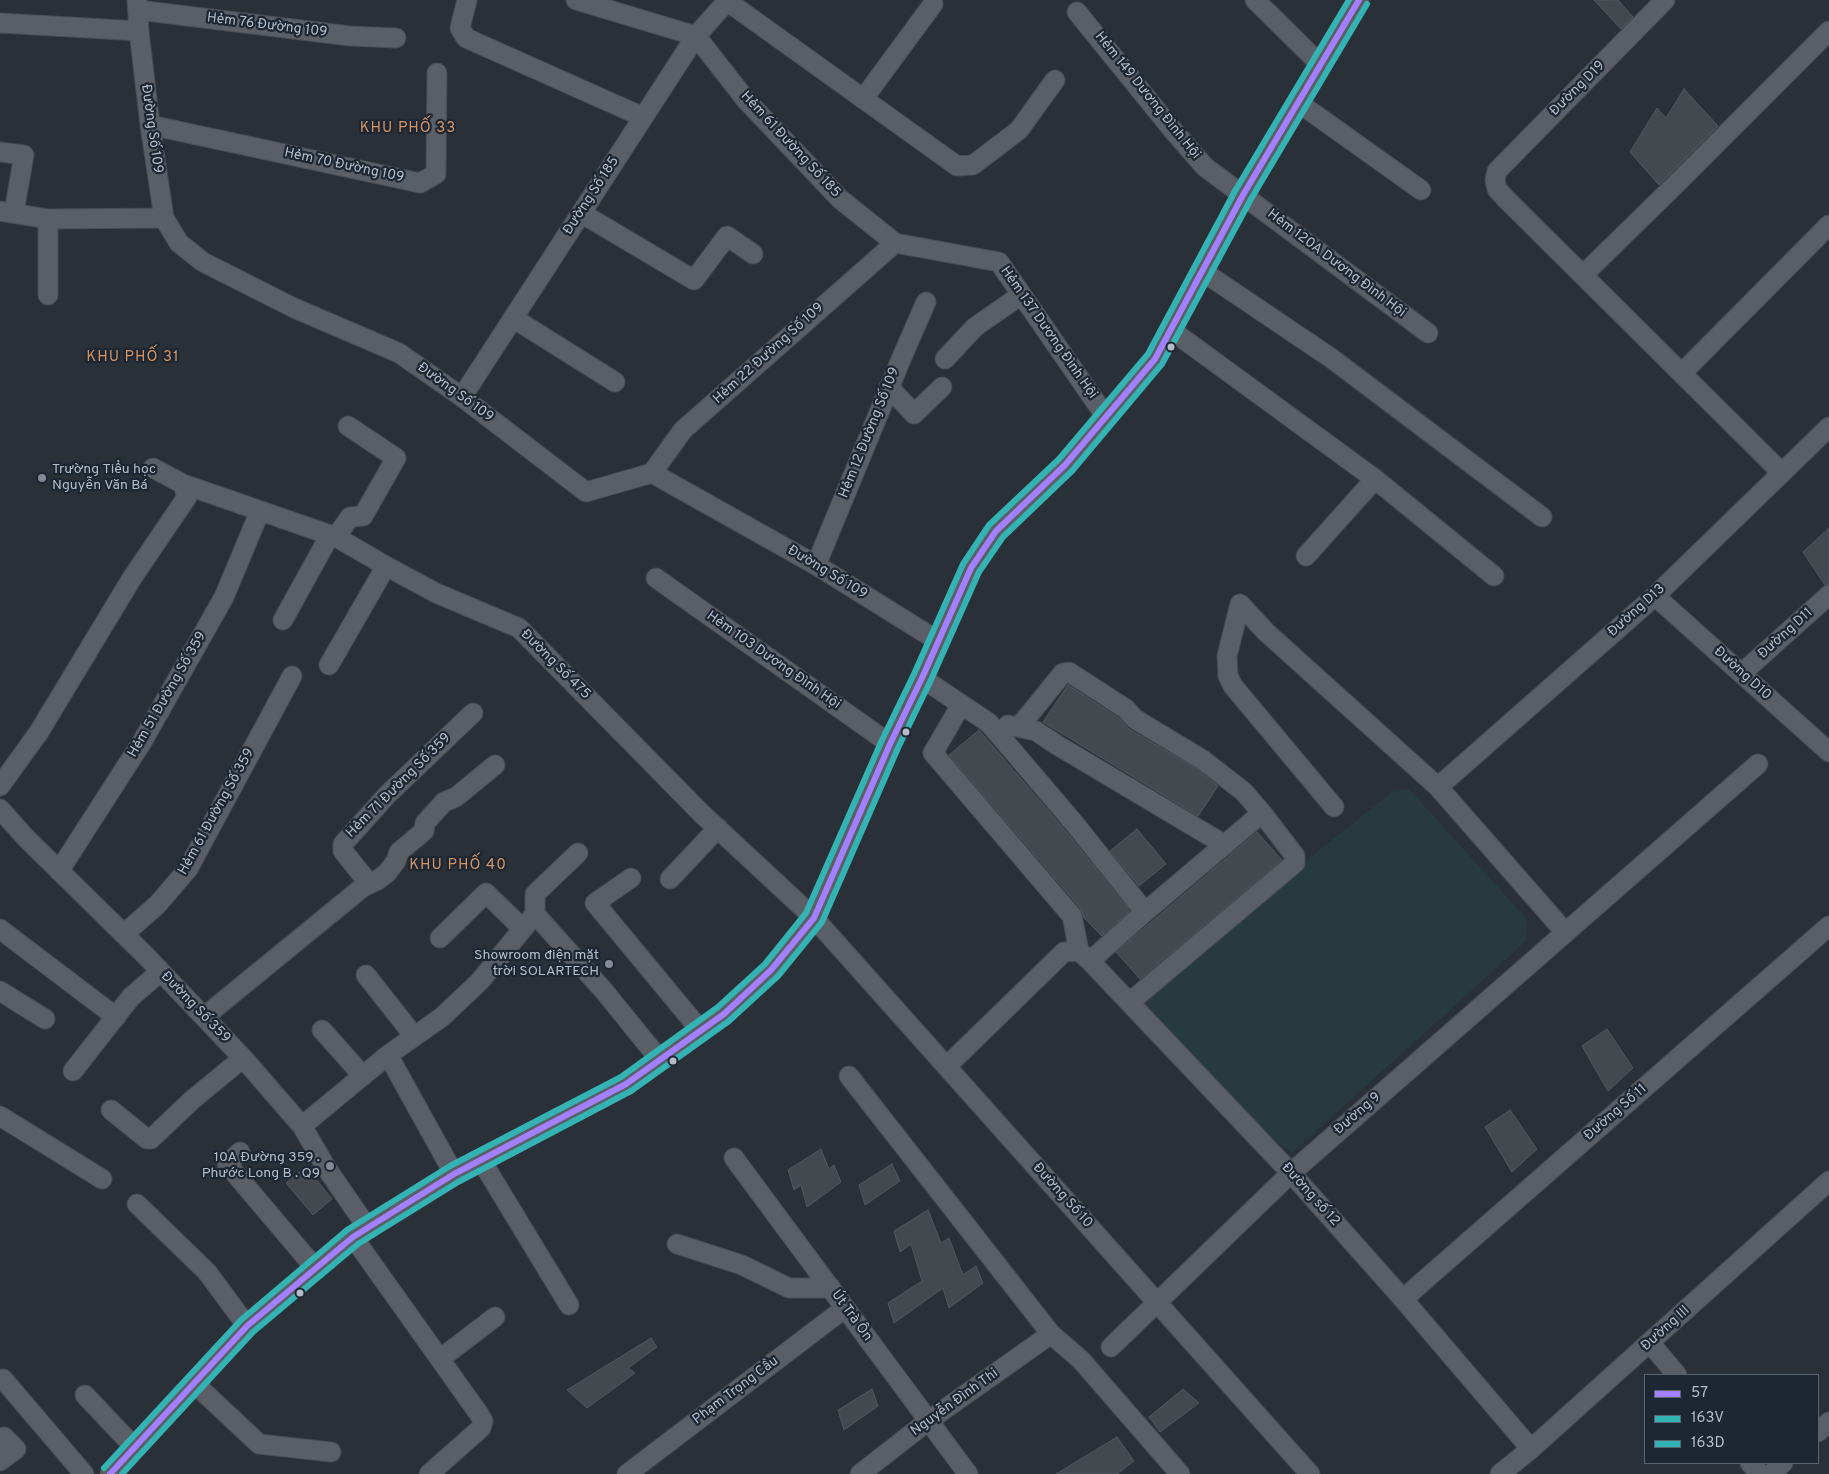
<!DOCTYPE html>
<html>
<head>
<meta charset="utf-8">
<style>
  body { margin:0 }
  #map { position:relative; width:1829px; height:1474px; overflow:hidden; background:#2a3038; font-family:Overpass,sans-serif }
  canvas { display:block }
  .legend { position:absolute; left:1644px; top:1374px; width:175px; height:90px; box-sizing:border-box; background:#1d2633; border:1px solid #59626f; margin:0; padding:6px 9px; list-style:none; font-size:15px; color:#b4bcc9 }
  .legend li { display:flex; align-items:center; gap:10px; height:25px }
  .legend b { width:25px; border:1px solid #59626f }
</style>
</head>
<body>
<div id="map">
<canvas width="1829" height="1474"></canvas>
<ul class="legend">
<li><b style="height:6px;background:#a380ff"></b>57</li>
<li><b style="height:6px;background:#33b3b3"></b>163V</li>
<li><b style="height:6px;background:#33b3b3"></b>163D</li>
</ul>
</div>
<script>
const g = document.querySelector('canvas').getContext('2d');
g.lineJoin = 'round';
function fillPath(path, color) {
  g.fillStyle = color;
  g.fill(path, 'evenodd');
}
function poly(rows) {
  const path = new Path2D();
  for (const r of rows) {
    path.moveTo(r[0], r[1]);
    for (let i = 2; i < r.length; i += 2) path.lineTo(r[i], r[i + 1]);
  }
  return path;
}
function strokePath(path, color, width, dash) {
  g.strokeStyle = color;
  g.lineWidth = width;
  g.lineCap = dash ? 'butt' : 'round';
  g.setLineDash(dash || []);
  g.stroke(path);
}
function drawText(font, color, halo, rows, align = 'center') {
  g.font = font + ' Overpass,sans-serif';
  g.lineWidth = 4.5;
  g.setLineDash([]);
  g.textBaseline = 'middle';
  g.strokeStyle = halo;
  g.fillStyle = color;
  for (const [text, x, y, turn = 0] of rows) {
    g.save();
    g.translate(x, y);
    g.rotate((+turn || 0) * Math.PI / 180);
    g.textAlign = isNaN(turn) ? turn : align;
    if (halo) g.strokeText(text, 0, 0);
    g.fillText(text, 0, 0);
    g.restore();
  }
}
fillPath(poly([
  [1409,789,1526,918,1527,940,1292,1153,1271,1138,1144,1006,1141,994,1394,790]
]), '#273a3e');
const building = poly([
  [1594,0,1618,0,1633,17,1621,29,1594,0],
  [1684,89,1718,126,1659,185,1630,152,1657,108,1666,118,1684,89],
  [1829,528,1829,584,1825,585,1803,552,1829,528],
  [1068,685,1119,718,1129,729,1197,769,1218,786,1198,816,1043,722,1068,685],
  [979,730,1065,830,1130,911,1102,936,1084,918,1081,909,949,755,979,730],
  [1137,829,1166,864,1139,886,1110,851,1137,829],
  [1257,832,1282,860,1140,979,1116,952,1257,832],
  [1607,1029,1633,1068,1608,1091,1582,1046,1607,1029],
  [1510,1110,1537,1149,1512,1172,1485,1127,1510,1110],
  [821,1149,829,1169,834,1165,841,1182,807,1207,801,1185,794,1190,788,1170,821,1149],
  [892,1164,900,1181,865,1205,859,1185,892,1164],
  [306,1167,332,1199,313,1215,286,1183,306,1167],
  [928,1210,941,1243,949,1238,963,1275,976,1266,983,1283,949,1308,943,1288,894,1323,888,1303,922,1281,911,1244,900,1252,894,1231,928,1210],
  [651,1338,657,1347,628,1368,635,1373,587,1408,567,1390,651,1338],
  [872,1389,878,1406,844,1430,838,1410,872,1389],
  [1183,1389,1199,1403,1160,1432,1149,1417,1183,1389],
  [1117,1437,1134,1461,1117,1474,1056,1474,1117,1437]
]);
fillPath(building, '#444950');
strokePath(building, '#52575f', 1);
const minor = poly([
  [137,0,139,31,150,125,164,218,179,243,203,262,294,308,399,353,462,397,586,492,652,473,816,565,938,641],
  [467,0,460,28,466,38,643,117],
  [576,0,696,36,746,100,840,199,895,243,999,262,1106,417],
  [1255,0,1320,64],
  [1665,0,1497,171,1495,180,1497,189,1505,198,1782,473],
  [727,1,957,166,973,165,1019,130,1055,80],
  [138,10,350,36,396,38],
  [1077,12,1171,128,1205,167,1428,333],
  [0,23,139,31],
  [863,99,933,4],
  [1299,103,1421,190],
  [150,125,420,183,436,174,437,73],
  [0,152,24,155,14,212],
  [0,211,48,219,164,218],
  [581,213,694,280,727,236,753,254],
  [48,219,48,295],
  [1202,271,1331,358,1542,517],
  [1583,275,1673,187,1829,31],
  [513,318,615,382],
  [1171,330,1375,479,1494,576],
  [945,359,975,327,1021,295],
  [1682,373,1829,225],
  [889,387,914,414,942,387],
  [462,397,696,36,728,0],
  [153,468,183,484,336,537,386,566,436,593,519,628,702,814,814,918,1310,1474],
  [652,473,683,430,895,243],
  [336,537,350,517,363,516,396,458,348,426],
  [1306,556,1375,479],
  [816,565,902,357,926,302],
  [656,578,890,744],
  [1655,596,1829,752],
  [1240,604,1266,632,1438,787,1565,932],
  [1240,604,1227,656,1228,676,1233,686,1334,807],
  [283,620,330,535],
  [329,665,386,566],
  [1742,673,1829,595],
  [922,678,989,723,1074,823,1145,912],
  [961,705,933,753,1072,916,1079,951],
  [1008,725,1036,731,1057,745,1225,845],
  [1019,727,1063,673,1069,672,1126,709,1135,719,1203,760,1244,792,1262,813,1145,912,1090,961],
  [0,786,39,732,132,578,187,497,183,484],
  [1438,787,1655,596,1829,427],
  [0,809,26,838,146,956,243,1058,302,1126,327,1169,367,1227],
  [578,853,535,894,535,914,604,991,660,1060],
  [59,871,142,742,224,597,260,511],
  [631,878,595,903,701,1031],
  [670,879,718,828],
  [363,887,365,881,363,876,343,851,343,844,387,795,473,713],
  [0,929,116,1017],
  [124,934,157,905,188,869,292,676],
  [440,938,486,893,523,929],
  [1079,951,1090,961,1291,1173,1403,1299,1531,1449],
  [366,975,414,1036],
  [0,991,45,1019],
  [1130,1002,1295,863,1295,856,1262,813],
  [204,1017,363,887,376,881,387,873,396,861,399,852,424,831,425,823,444,802,456,797,495,765],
  [322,1030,363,1076],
  [947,1066,1064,952,1079,951],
  [73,1071,131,997,160,972],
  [849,1076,1051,1334,1081,1360,1180,1474],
  [111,1110,147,1139,151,1139,192,1100,243,1058],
  [0,1116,102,1179],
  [302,1126,388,1055],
  [240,1152,227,1164,315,1268],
  [734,1158,968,1474],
  [481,1160,569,1305],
  [454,1174,388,1055,442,1017,480,981,535,914],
  [137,1204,207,1272,247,1326],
  [353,1237,479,1414,483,1421,481,1428,429,1474],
  [677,1244,742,1265,789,1288,831,1288],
  [1403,1299,1829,926],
  [1650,1343,1677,1375],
  [1111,1347,1291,1173,1758,764],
  [440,1359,495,1317],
  [3,1379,84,1474],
  [194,1383,259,1444,331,1452],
  [85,1395,134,1447],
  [1818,1432,1829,1422],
  [0,1441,4,1437,16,1449,0,1461],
  [1750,1463,1760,1474],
  [110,1474,247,1326,353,1237,454,1174,626,1084,724,1014,771,970,814,918,890,744,922,678,971,568,996,531,1065,465,1155,359,1243,195,1359,0],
  [627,1474,845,1308],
  [860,1474,928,1421,1051,1334],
  [1500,1474,1531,1449,1829,1181],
  [1771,1474,1783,1463]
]);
strokePath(minor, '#484c53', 21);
strokePath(minor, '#5a5e66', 19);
strokePath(poly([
  [110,1474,247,1326,353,1237,454,1174,626,1084,724,1014,771,970,814,918,890,744,922,678,971,568,996,531,1065,465,1155,359,1243,195,1359,0]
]), '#a380ff', 6);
strokePath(poly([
  [122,1474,253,1332,358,1244,458,1182,631,1091,729,1021,778,976,822,922,898,748,930,682,979,572,1003,537,1072,471,1162,364,1251,199,1367,4]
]), '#33b3b3', 6);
strokePath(poly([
  [104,1468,241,1320,347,1230,450,1166,621,1077,718,1007,765,964,806,913,882,740,914,674,963,564,989,525,1059,459,1148,354,1235,191,1349,0]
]), '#33b3b3', 6);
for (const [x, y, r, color] of [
  [1171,347,4.5,"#b4bcc9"],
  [42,478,5,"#848b96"],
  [906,732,4.5,"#b4bcc9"],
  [609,964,5,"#848b96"],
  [673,1061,4.5,"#b4bcc9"],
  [330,1166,5,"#848b96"],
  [300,1293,4.5,"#b4bcc9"]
]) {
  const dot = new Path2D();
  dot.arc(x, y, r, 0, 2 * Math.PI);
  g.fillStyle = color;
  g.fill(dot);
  strokePath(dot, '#1d2633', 2);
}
drawText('14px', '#b4bcc9', '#1d2633', [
  ["Hẻm 76 Đường 109",267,26,7],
  ["Đường D19",1578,89,-45],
  ["Hẻm 149 Dương Đình Hội",1147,96,51],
  ["Đường Số 109",151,129,82],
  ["Hẻm 61 Đường Số 185",790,145,47],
  ["Hẻm 70 Đường 109",344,166,12],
  ["Đường Số 185",592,196,-57],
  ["Hẻm 120A Dương Đình Hội",1336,264,37],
  ["Hẻm 137 Dương Đình Hội",1048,333,55],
  ["Hẻm 22 Đường Số 109",769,354,-42],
  ["Đường Số 109",455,393,36],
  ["Hẻm 12 Đường Số 109",870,433,-68],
  ["Đường Số 109",827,573,31],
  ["Đường D13",1637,611,-42],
  ["Đường D11",1786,634,-42],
  ["Hẻm 103 Dương Đình Hội",773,661,35],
  ["Đường Số 475",555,665,45],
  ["Đường D10",1742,674,42],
  ["Hẻm 51 Đường Số 359",168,695,-60],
  ["Hẻm 71 Đường Số 359",399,786,-45],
  ["Hẻm 61 Đường Số 359",217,812,-61],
  ["Đường Số 359",195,1008,46],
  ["Đường Số 11",1616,1113,-41],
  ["Đường 9",1358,1114,-41],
  ["Đường số 12",1310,1195,48],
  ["Đường Số 10",1062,1196,48],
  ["Út Trà Ôn",851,1316,54],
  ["Đường III",1666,1329,-42],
  ["Phạm Trọng Cầu",736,1391,-37],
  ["Nguyễn Đình Thi",955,1403,-36]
]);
drawText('14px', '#b4bcc9', '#1d2633', [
  ["Trường Tiểu học",52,470,"left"],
  ["Nguyễn Văn Bá",52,486,"left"],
  ["Showroom điện mặt",599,956],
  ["trời SOLARTECH",599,972],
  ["10A Đường 359 .",320,1158],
  ["Phước Long B . Q9",320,1174]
], 'right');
g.letterSpacing = '1px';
drawText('15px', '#d59563', '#1d2633', [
  ["KHU PHỐ 33",408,129],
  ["KHU PHỐ 31",133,358],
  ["KHU PHỐ 40",458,866]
]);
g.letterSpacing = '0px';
</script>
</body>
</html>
